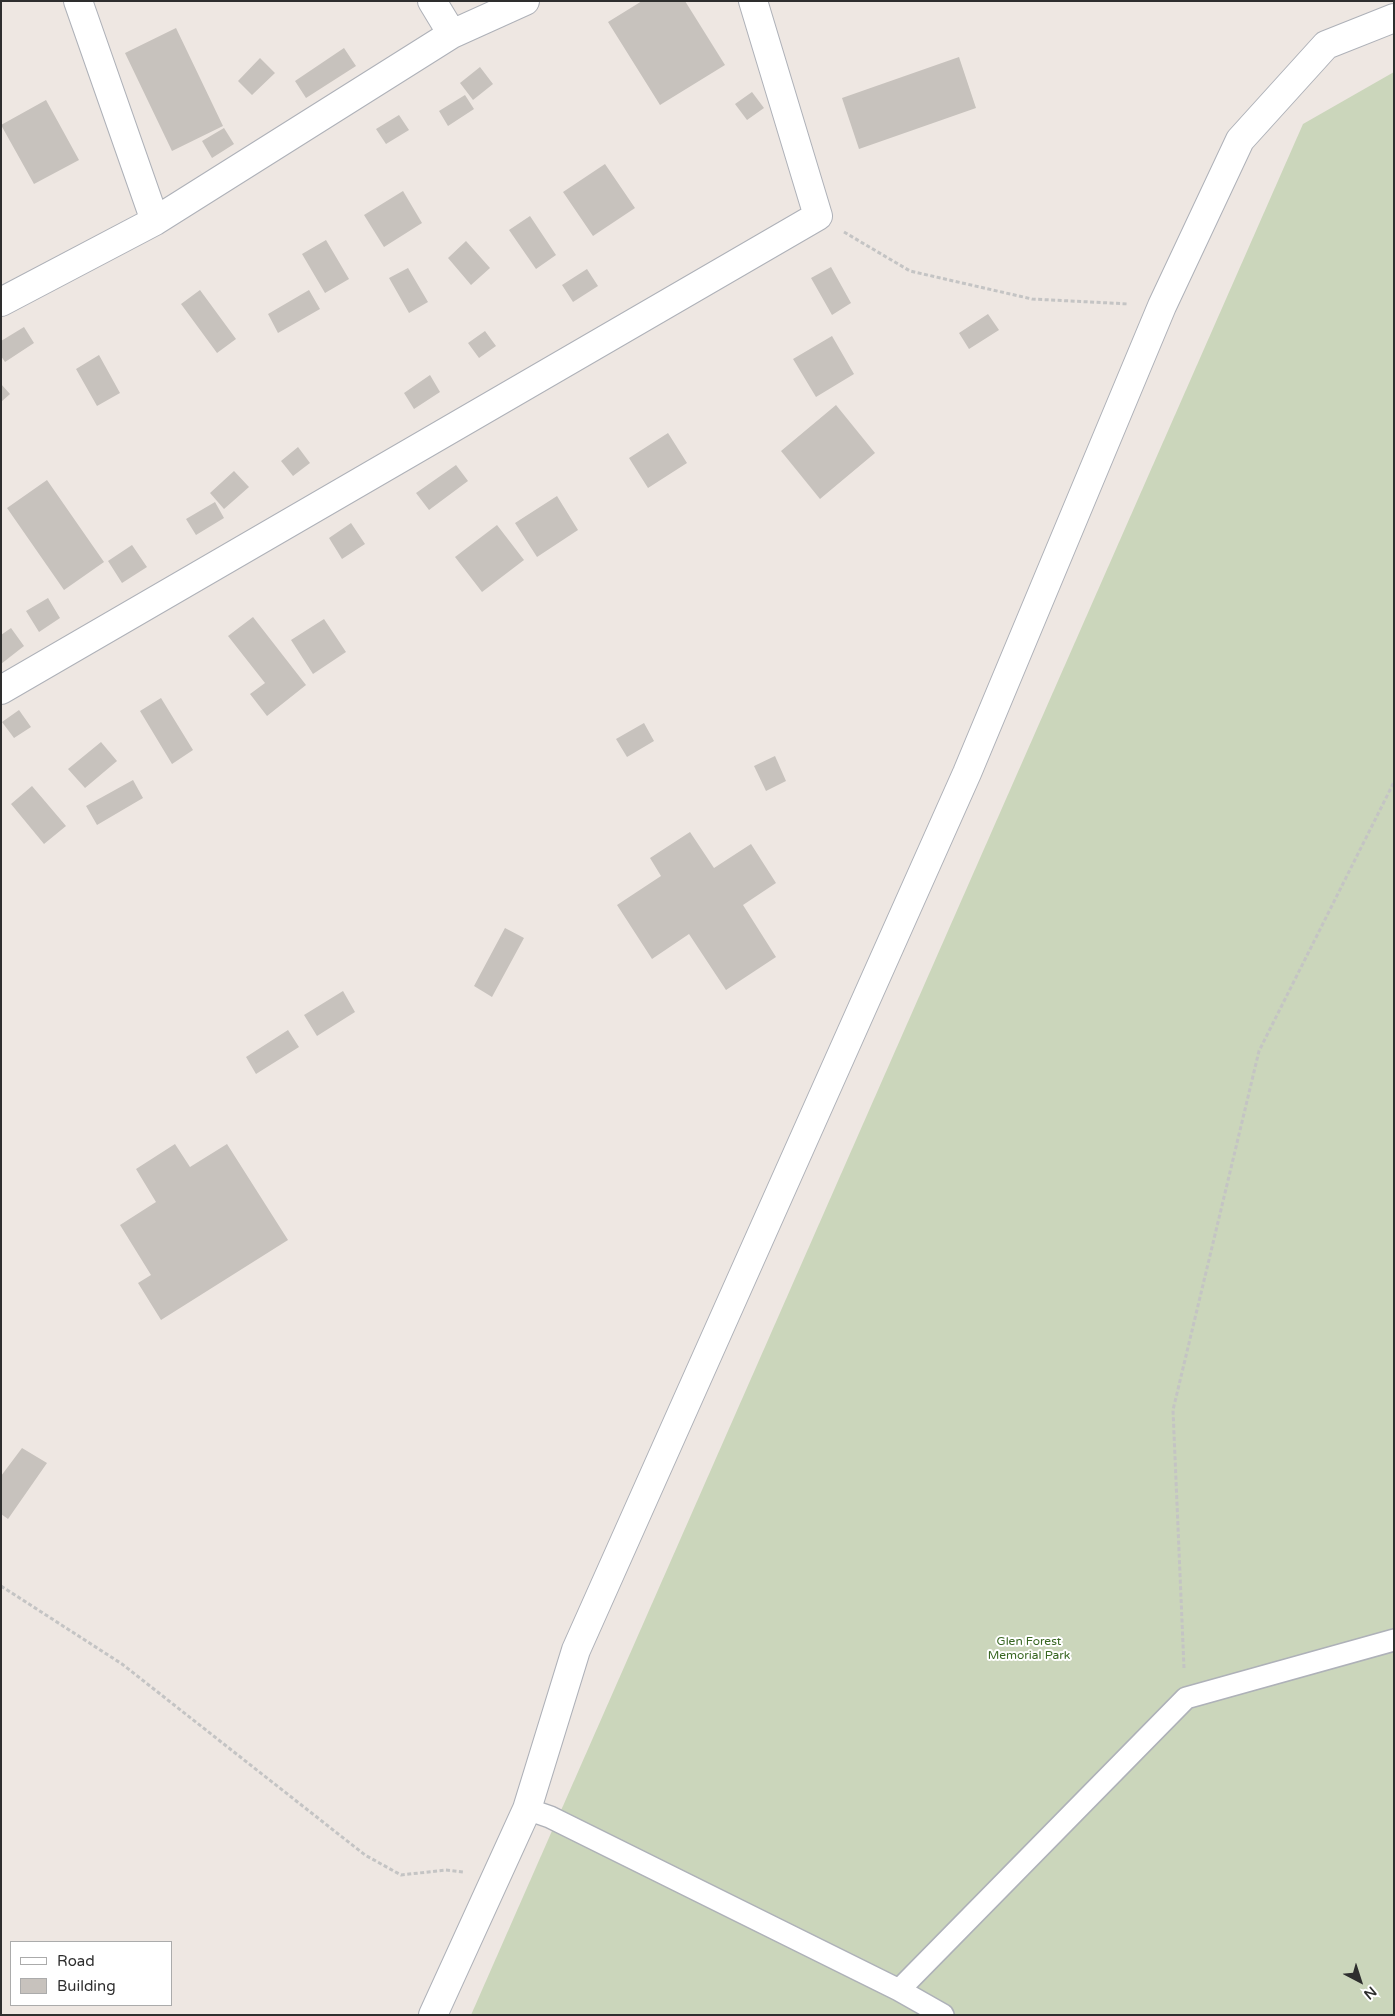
<!DOCTYPE html>
<html>
<head>
<meta charset="utf-8">
<style>
  body { margin:0 }
  #map { position:relative; width:1395px; height:2016px; overflow:hidden; background:#eee7e2; font-family:"Varela Round",sans-serif }
  canvas { display:block }
  .frame { position:absolute; inset:0; border:2px solid #2e2e2e; pointer-events:none }
  .legend { position:absolute; left:10px; top:1941px; width:162px; height:65px; box-sizing:border-box; background:#fff; border:1px solid #ababab; margin:0; padding:6px 9px; list-style:none; font-size:15px; color:#2e2e2e }
  .legend li { display:flex; align-items:center; gap:10px; height:25px }
  .legend b { width:25px; border:1px solid #ababab }
  .north { position:absolute; left:1335px; top:1956px; width:50px; height:50px; -webkit-text-stroke:4px #fff; paint-order:stroke; rotate:140deg; font-size:14px; font-weight:700; line-height:20px; text-align:center; color:#2e2e2e }
  .north::after { content:''; display:block; margin:auto; width:18px; height:22px; background:#2e2e2e; clip-path:polygon(50% 0,100% 100%,50% 72%,0 100%) }
</style>
</head>
<body>
<div id="map">
<canvas width="1395" height="2016"></canvas>
<div class="frame"></div>
<ul class="legend">
<li><b style="height:6px;background:#fff"></b>Road</li>
<li><b style="height:14px;background:#c7c2bd"></b>Building</li>
</ul>
<div class="north">N</div>
</div>
<script>
const g = document.querySelector('canvas').getContext('2d');
g.lineJoin = 'round';
function fillPath(path, color) {
  g.fillStyle = color;
  g.fill(path, 'evenodd');
}
function poly(rows) {
  const path = new Path2D();
  for (const r of rows) {
    path.moveTo(r[0], r[1]);
    for (let i = 2; i < r.length; i += 2) path.lineTo(r[i], r[i + 1]);
  }
  return path;
}
function strokePath(path, color, width, dash) {
  g.strokeStyle = color;
  g.lineWidth = width;
  g.lineCap = dash ? 'butt' : 'round';
  g.setLineDash(dash || []);
  g.stroke(path);
}
function drawText(font, color, halo, rows, align = 'center') {
  g.font = font + ' "Varela Round",sans-serif';
  g.lineWidth = 4;
  g.setLineDash([]);
  g.textBaseline = 'middle';
  g.strokeStyle = halo;
  g.fillStyle = color;
  for (const [text, x, y, turn = 0] of rows) {
    g.save();
    g.translate(x, y);
    g.rotate((+turn || 0) * Math.PI / 180);
    g.textAlign = isNaN(turn) ? turn : align;
    if (halo) g.strokeText(text, 0, 0);
    g.fillText(text, 0, 0);
    g.restore();
  }
}
fillPath(poly([
  [1394,72,1394,2015,471,2015,1303,124]
]), '#cbd6bb');
fillPath(poly([
  [642,1,685,1,725,65,660,105,608,22],
  [176,28,223,126,172,151,125,53],
  [344,48,356,66,306,98,295,81],
  [959,57,976,108,859,149,842,98],
  [260,58,275,73,252,95,238,81],
  [480,67,493,84,473,100,460,83],
  [752,92,764,108,747,120,735,104],
  [465,95,474,109,448,126,439,111],
  [46,100,79,160,34,184,1,125],
  [399,115,409,130,386,144,376,129],
  [224,128,234,144,212,158,202,141],
  [605,164,635,208,593,236,563,192],
  [403,191,422,223,384,247,364,215],
  [530,216,556,255,536,269,509,230],
  [326,240,349,279,325,293,302,254],
  [466,241,490,268,471,285,448,258],
  [831,267,851,303,832,315,811,278],
  [408,268,428,302,409,313,389,278],
  [587,269,598,286,573,302,562,285],
  [200,290,236,339,217,353,181,304],
  [309,290,320,309,278,333,268,314],
  [988,314,999,330,969,349,959,333],
  [24,327,34,343,5,362,1,356,1,341],
  [485,331,496,346,479,358,468,343],
  [832,336,854,374,816,397,793,359],
  [99,355,120,393,97,406,76,369],
  [430,375,440,392,414,409,404,393],
  [1,384,10,394,1,402],
  [836,405,875,453,820,499,781,451],
  [668,433,687,463,648,488,629,458],
  [298,447,310,463,293,476,281,461],
  [456,465,468,481,429,510,416,493],
  [234,471,249,487,224,509,210,493],
  [47,480,104,562,64,590,7,508],
  [557,496,578,530,537,557,515,523],
  [215,502,224,518,196,535,186,519],
  [351,523,365,544,342,559,329,538],
  [497,525,524,560,482,592,455,557],
  [132,545,147,567,122,583,108,561],
  [48,598,60,618,39,632,26,611],
  [253,617,306,685,267,716,250,694,265,683,228,636],
  [324,619,346,652,313,674,291,640],
  [11,628,24,646,1,664,1,635],
  [161,698,193,750,172,764,140,711],
  [19,710,31,727,14,738,2,722],
  [644,723,654,741,627,757,616,739],
  [101,742,117,761,85,788,68,769],
  [775,756,786,781,766,791,754,766],
  [133,780,143,798,97,825,86,806],
  [32,786,66,826,44,844,11,804],
  [690,832,714,868,751,844,776,883,743,905,776,957,726,990,689,934,652,959,617,905,661,876,650,858],
  [505,928,524,938,492,997,474,986],
  [343,991,355,1012,317,1036,304,1015],
  [288,1030,299,1047,256,1074,246,1057],
  [175,1144,190,1167,227,1144,288,1240,161,1320,138,1283,151,1275,120,1225,156,1202,136,1169],
  [22,1448,47,1463,8,1519,1,1514,1,1476]
]), '#c7c2bd');
const service = poly([
  [527,1809,550,1817,899,1990,943,2015],
  [899,1990,1186,1698,1394,1640]
]);
const minor = poly([
  [78,1,155,221],
  [432,1,452,34],
  [1,302,155,221,452,34,525,1],
  [1,690,818,216,753,1]
]);
const tertiary = poly([
  [433,2015,527,1809,576,1650,967,773,1162,306,1240,140,1326,45,1394,18]
]);
strokePath(service, '#aeb1b8', 24);
strokePath(minor, '#aeb1b8', 30);
strokePath(tertiary, '#aeb1b8', 30);
strokePath(poly([
  [844,232,910,271,1032,299,1129,304],
  [1,1586,122,1664,365,1855,401,1875,446,1870,463,1872],
  [1184,1668,1173,1410,1259,1051,1394,782]
]), '#c4c4c4', 3, [4, 2.5]);
strokePath(service, '#fff', 21);
strokePath(minor, '#fff', 28);
strokePath(tertiary, '#fff', 28);
drawText('12px', '#386622', '#fff', [
  ["Glen Forest",1029,1642],
  ["Memorial Park",1029,1656]
]);
</script>
</body>
</html>
